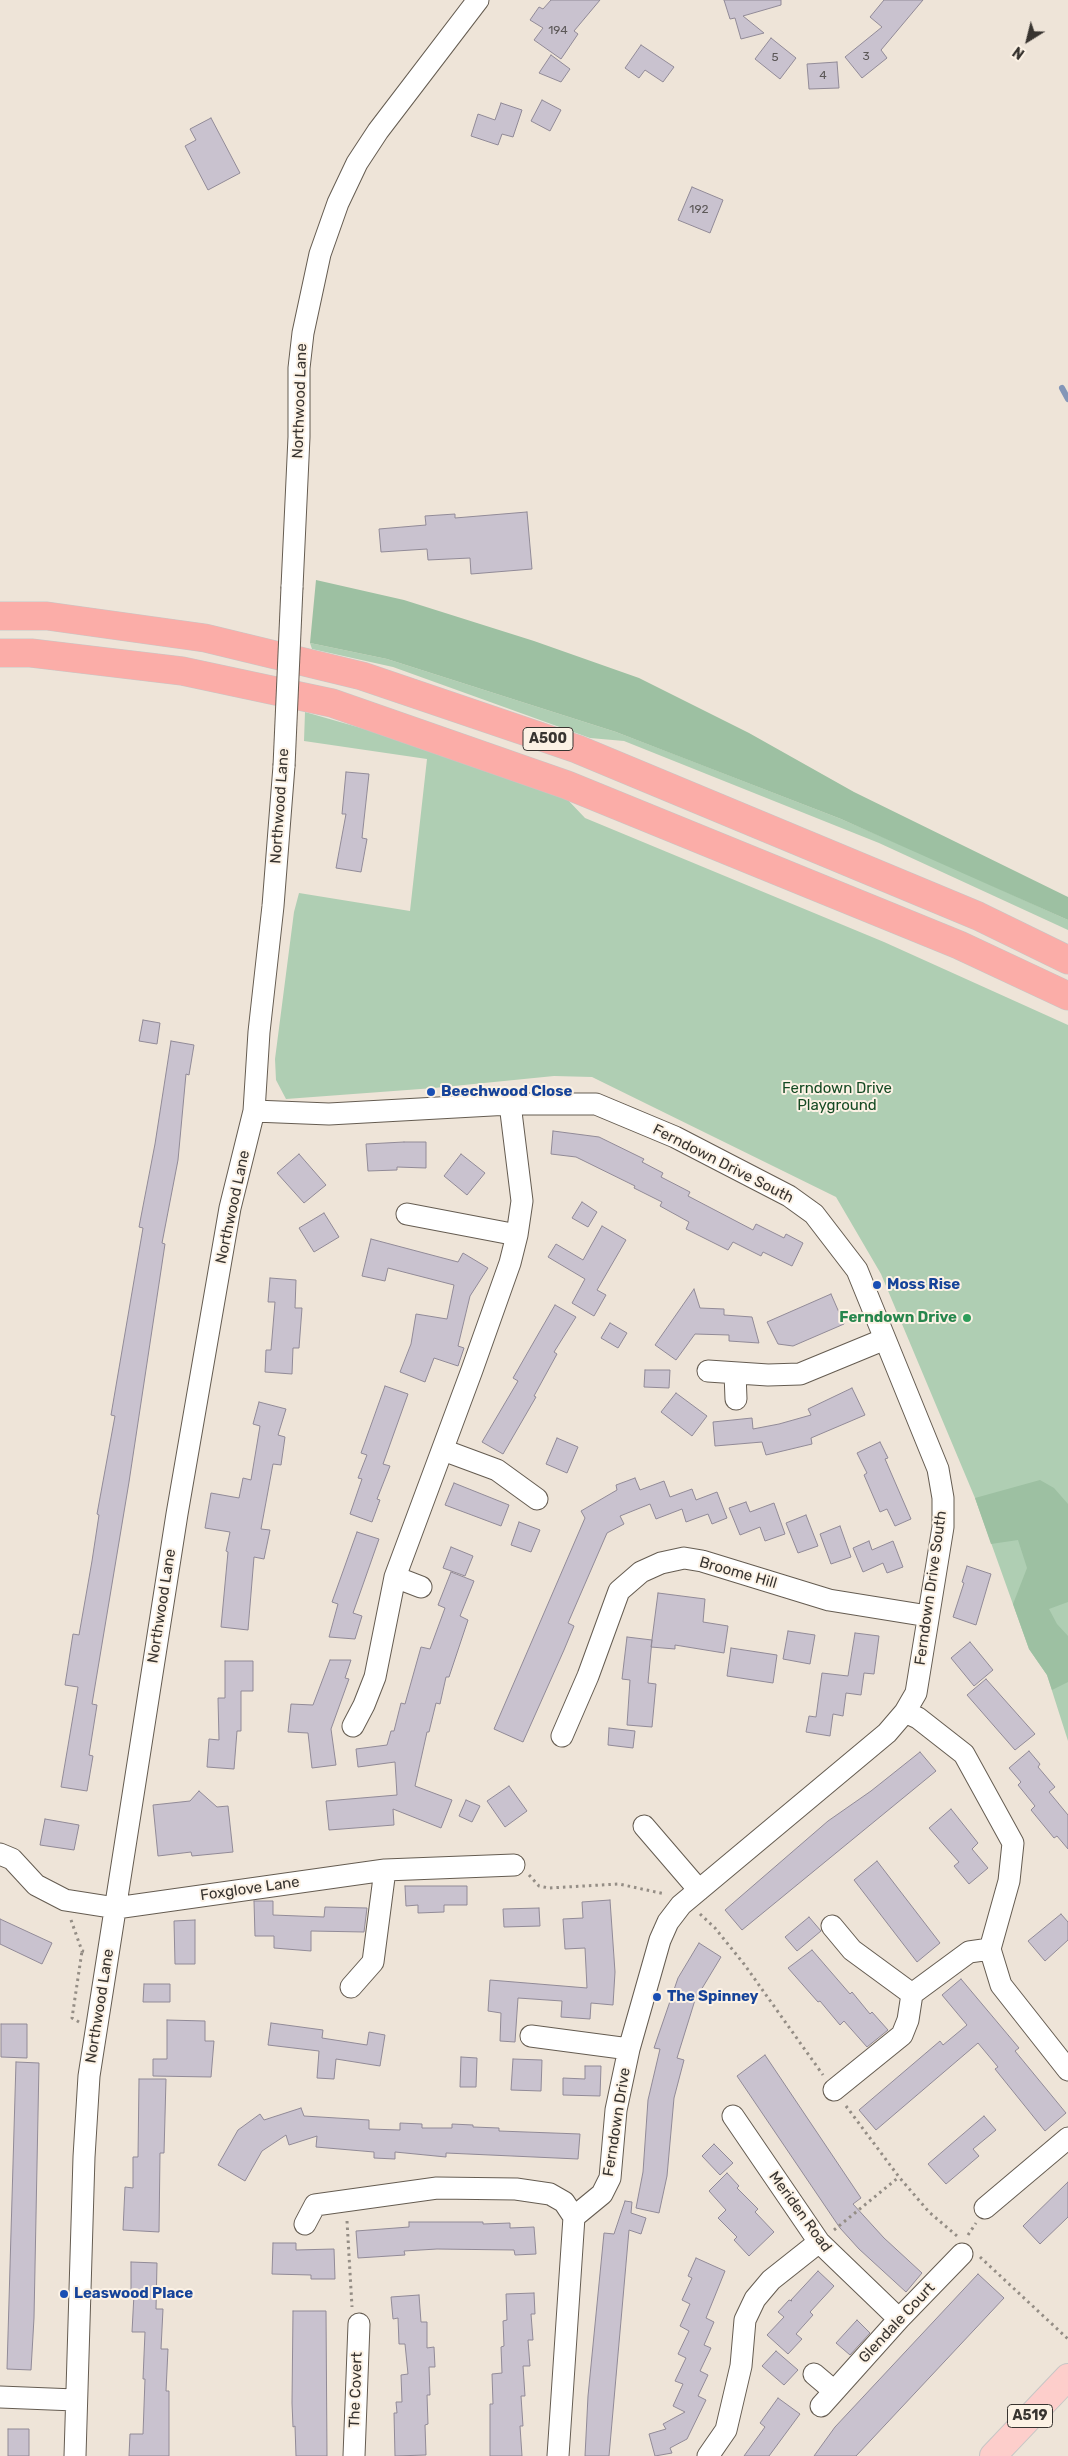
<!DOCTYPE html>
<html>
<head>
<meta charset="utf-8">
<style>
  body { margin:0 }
  #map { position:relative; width:1068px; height:2456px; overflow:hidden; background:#eee4d8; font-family:Rubik,sans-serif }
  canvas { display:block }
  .north { position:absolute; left:1003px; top:15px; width:50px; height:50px; -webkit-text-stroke:4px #fcf2e5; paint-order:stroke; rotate:216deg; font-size:14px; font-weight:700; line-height:20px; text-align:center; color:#383430 }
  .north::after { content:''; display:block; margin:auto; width:18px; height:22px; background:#383430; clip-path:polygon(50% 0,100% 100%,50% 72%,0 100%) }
</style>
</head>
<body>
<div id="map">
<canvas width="1068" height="2456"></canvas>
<div class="north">N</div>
</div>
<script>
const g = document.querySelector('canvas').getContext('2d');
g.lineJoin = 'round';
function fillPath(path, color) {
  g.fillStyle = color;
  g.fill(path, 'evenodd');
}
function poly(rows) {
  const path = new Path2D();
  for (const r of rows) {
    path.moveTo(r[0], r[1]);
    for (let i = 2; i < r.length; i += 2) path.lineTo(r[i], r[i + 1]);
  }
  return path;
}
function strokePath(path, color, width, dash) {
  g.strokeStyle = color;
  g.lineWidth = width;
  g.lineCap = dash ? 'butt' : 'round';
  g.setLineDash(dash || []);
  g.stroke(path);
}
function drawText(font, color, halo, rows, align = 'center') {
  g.font = font + ' Rubik,sans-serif';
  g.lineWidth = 4;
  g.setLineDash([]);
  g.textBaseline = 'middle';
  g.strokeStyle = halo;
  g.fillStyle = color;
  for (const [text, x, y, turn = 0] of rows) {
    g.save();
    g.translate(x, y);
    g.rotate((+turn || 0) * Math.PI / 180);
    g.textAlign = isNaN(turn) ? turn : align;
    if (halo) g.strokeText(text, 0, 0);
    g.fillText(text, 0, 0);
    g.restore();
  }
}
fillPath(poly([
  [310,643,387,659,616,732,676,755,841,819,938,861,1068,920,1068,930,879,843,624,741,590,738,393,667,312,649],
  [305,712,424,746,566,798,585,818,884,942,1068,1025,1068,1741,1047,1675,1029,1649,975,1498,881,1274,836,1197,592,1077,554,1076,434,1088,286,1099,276,1080,275,1059,294,912,299,893,410,911,427,759,304,741]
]), '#afceb3');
fillPath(poly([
  [316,580,404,600,534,641,639,678,749,733,854,792,1068,897,1068,920,841,819,616,732,387,659,310,643],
  [1040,1480,1054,1488,1068,1504,1068,1602,1049,1609,1057,1624,1068,1636,1068,1682,1052,1690,1047,1675,1029,1649,1013,1604,1027,1568,1018,1540,991,1544,975,1498]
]), '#9dc0a2');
strokePath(poly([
  [1062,388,1068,399]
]), '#8396b8', 6);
const building = poly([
  [551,0,600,0,574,31,578,34,561,59,534,40,543,28,530,20,539,7,543,9,551,0],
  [724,0,781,0,781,5,743,16,764,33,741,39,735,18,730,19,724,0],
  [884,0,923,0,881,50,887,58,862,78,845,57,882,27,870,17,884,0],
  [771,38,796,58,780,79,755,59,771,38],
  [641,45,674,67,663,82,645,70,639,78,625,68,641,45],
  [551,55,570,69,561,82,539,73,551,55],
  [837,62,839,88,809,89,807,64,837,62],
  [542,100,561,110,550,131,531,121,542,100],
  [501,103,522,110,513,137,502,134,498,145,471,136,478,114,495,120,501,103],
  [211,118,240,173,208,190,185,146,196,140,190,129,211,118],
  [692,187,723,200,710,233,678,220,692,187],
  [527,512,532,569,471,574,470,558,428,560,427,549,381,552,379,529,426,525,425,516,455,514,455,518,527,512],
  [346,772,369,774,362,838,367,839,361,872,336,868,346,814,342,814,346,772],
  [143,1020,160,1023,157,1044,139,1041,143,1020],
  [171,1041,194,1045,189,1075,186,1074,178,1160,162,1243,165,1244,129,1482,92,1704,97,1705,89,1755,93,1756,87,1791,61,1787,78,1687,65,1685,73,1634,79,1635,92,1561,99,1515,97,1514,115,1416,111,1415,143,1228,139,1227,155,1144,171,1041],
  [553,1131,599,1137,644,1159,642,1162,663,1173,661,1177,690,1192,688,1196,753,1230,756,1224,784,1238,786,1234,803,1243,792,1266,763,1252,761,1256,733,1242,728,1250,686,1229,689,1222,660,1206,662,1202,634,1188,635,1186,576,1157,551,1154,553,1131],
  [404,1142,426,1142,426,1168,397,1167,397,1170,368,1171,366,1144,404,1142],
  [299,1154,326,1185,304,1203,277,1173,299,1154],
  [461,1154,485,1173,467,1195,444,1176,461,1154],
  [582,1202,597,1212,588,1227,572,1218,582,1202],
  [324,1213,339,1237,314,1252,299,1228,324,1213],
  [602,1226,626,1240,597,1290,606,1295,594,1316,572,1303,585,1279,548,1257,556,1244,583,1260,602,1226],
  [371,1239,458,1262,463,1253,488,1268,470,1296,458,1346,464,1348,458,1366,434,1358,425,1382,400,1372,411,1344,416,1314,447,1319,454,1285,388,1268,385,1281,362,1276,371,1239],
  [270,1278,296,1280,295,1308,302,1308,299,1348,293,1348,292,1374,265,1372,266,1350,271,1350,275,1302,268,1302,270,1278],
  [694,1289,700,1308,724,1309,724,1315,752,1317,759,1343,729,1341,729,1335,695,1334,676,1360,655,1345,694,1289],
  [831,1294,844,1324,793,1346,778,1344,767,1322,831,1294],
  [555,1305,576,1317,554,1352,557,1354,534,1396,536,1397,503,1454,482,1442,518,1381,513,1378,555,1305],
  [610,1323,627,1333,618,1348,601,1338,610,1323],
  [645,1370,670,1370,669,1388,644,1387,645,1370],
  [385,1386,408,1394,383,1464,390,1466,377,1499,380,1500,372,1522,350,1514,362,1479,358,1478,367,1455,361,1453,385,1386],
  [852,1388,865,1415,811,1438,812,1444,766,1455,762,1442,715,1446,713,1422,752,1418,753,1429,779,1424,811,1415,808,1409,852,1388],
  [676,1393,707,1416,692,1436,661,1412,676,1393],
  [259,1402,286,1409,278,1435,285,1437,281,1465,273,1464,261,1529,270,1530,264,1559,254,1557,248,1630,221,1627,228,1552,226,1551,230,1532,205,1528,211,1493,239,1498,243,1478,251,1480,260,1426,253,1424,259,1402],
  [557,1438,578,1447,567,1473,546,1464,557,1438],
  [880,1442,888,1458,885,1459,911,1519,895,1526,887,1509,880,1512,864,1475,867,1473,857,1453,880,1442],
  [635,1478,640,1490,664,1481,670,1497,692,1489,696,1500,717,1492,727,1518,712,1524,708,1514,686,1522,682,1509,656,1519,650,1504,620,1516,624,1524,607,1533,568,1623,574,1626,564,1650,523,1742,494,1729,585,1518,581,1511,617,1490,616,1485,635,1478],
  [454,1483,509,1505,501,1526,445,1505,454,1483],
  [746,1502,750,1512,774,1503,785,1534,765,1541,760,1527,740,1535,729,1508,746,1502],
  [806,1515,818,1546,798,1553,786,1523,806,1515],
  [519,1522,540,1530,531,1552,511,1545,519,1522],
  [840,1526,851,1557,831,1564,820,1534,840,1526],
  [357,1532,379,1539,353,1613,362,1616,355,1639,329,1637,338,1604,332,1602,357,1532],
  [869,1541,872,1550,893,1541,903,1567,887,1573,883,1563,863,1572,853,1548,869,1541],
  [451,1547,473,1556,465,1576,443,1568,451,1547],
  [967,1566,991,1574,976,1625,953,1617,964,1583,962,1582,967,1566],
  [451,1572,474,1581,460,1616,468,1620,449,1677,446,1677,440,1704,436,1703,429,1732,427,1732,415,1786,452,1800,441,1828,393,1809,394,1825,329,1830,326,1801,397,1795,395,1762,358,1767,356,1749,387,1745,391,1731,394,1731,401,1703,405,1704,421,1647,430,1649,445,1608,438,1605,451,1572],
  [658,1593,705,1599,703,1622,728,1626,724,1653,675,1645,675,1649,651,1647,658,1593],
  [788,1631,815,1635,810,1664,783,1659,788,1631],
  [855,1633,879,1636,874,1674,864,1673,861,1695,846,1693,843,1716,833,1714,830,1736,806,1732,809,1716,816,1717,822,1673,848,1676,855,1633],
  [627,1637,652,1640,648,1683,656,1684,652,1727,627,1725,630,1680,622,1679,627,1637],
  [970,1642,993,1670,974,1686,951,1658,970,1642],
  [731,1648,777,1655,773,1683,727,1676,731,1648],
  [330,1660,351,1660,345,1678,349,1679,331,1729,336,1765,312,1768,308,1733,288,1732,291,1704,313,1705,330,1660],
  [225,1661,253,1661,253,1691,241,1691,241,1731,237,1731,234,1769,207,1767,209,1739,219,1740,218,1698,225,1698,225,1661],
  [986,1679,1035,1734,1015,1750,967,1695,986,1679],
  [609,1728,635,1731,633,1748,608,1745,609,1728],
  [1029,1751,1040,1764,1038,1767,1055,1787,1049,1792,1068,1815,1068,1849,1057,1836,1054,1838,1031,1810,1035,1806,1018,1785,1021,1782,1009,1768,1029,1751],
  [920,1752,936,1771,742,1930,725,1910,828,1821,871,1791,920,1752],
  [509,1786,527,1811,505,1827,487,1801,509,1786],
  [199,1791,217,1807,228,1806,233,1852,192,1856,191,1852,158,1856,153,1805,190,1801,199,1791],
  [466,1800,480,1806,472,1822,459,1816,466,1800],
  [951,1809,978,1843,972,1849,988,1868,969,1884,954,1866,959,1862,929,1828,951,1809],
  [45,1819,79,1825,74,1850,40,1845,45,1819],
  [877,1861,940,1943,917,1962,854,1880,877,1861],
  [405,1886,467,1886,467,1905,444,1905,444,1912,418,1913,418,1905,406,1906,405,1886],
  [610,1900,615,1972,613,2005,591,2003,590,2019,561,2017,562,2001,518,1998,515,2042,500,2041,501,2013,488,2011,490,1980,587,1988,585,1948,565,1949,563,1919,583,1918,582,1902,610,1900],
  [254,1901,273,1901,273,1915,324,1917,325,1907,367,1908,364,1932,311,1931,311,1951,274,1948,274,1936,255,1936,254,1901],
  [539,1908,540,1926,504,1927,503,1909,539,1908],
  [1061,1914,1068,1922,1068,1940,1045,1961,1028,1941,1061,1914],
  [809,1917,821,1931,797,1951,785,1937,809,1917],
  [0,1919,52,1943,42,1964,0,1944,0,1919],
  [195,1920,195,1964,175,1964,174,1921,195,1920],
  [699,1943,721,1957,695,2000,677,2058,684,2060,674,2098,667,2176,659,2213,636,2208,643,2172,648,2100,660,2049,654,2048,678,1978,699,1943],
  [812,1950,850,1994,852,1992,870,2014,872,2012,888,2030,867,2047,844,2021,840,2025,820,2001,818,2002,788,1968,812,1950],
  [961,1979,1019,2048,1015,2051,1066,2113,1045,2131,995,2069,998,2067,978,2043,876,2130,859,2110,940,2041,943,2045,967,2025,942,1995,961,1979],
  [144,1984,170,1984,170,2002,143,2002,144,1984],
  [167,2020,205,2021,205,2041,214,2041,211,2077,153,2076,153,2059,167,2059,167,2020],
  [271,2023,323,2030,322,2038,367,2045,369,2032,385,2035,380,2066,336,2059,334,2079,317,2078,319,2051,268,2045,271,2023],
  [1,2024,27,2024,27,2058,1,2057,1,2024],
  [765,2055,861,2198,853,2204,884,2238,922,2273,906,2292,859,2249,840,2228,737,2076,765,2055],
  [461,2057,477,2058,476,2087,460,2087,461,2057],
  [513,2059,542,2060,541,2091,511,2090,513,2059],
  [16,2062,39,2063,34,2318,31,2370,7,2369,16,2062],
  [585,2066,601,2066,600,2096,563,2095,563,2078,585,2079,585,2066],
  [139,2079,166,2079,164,2153,160,2153,159,2232,123,2230,125,2187,133,2188,133,2157,138,2157,139,2079],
  [301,2108,304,2116,369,2120,369,2129,400,2130,400,2123,422,2124,422,2128,452,2128,452,2124,473,2125,473,2127,499,2128,499,2131,580,2134,578,2159,446,2153,446,2157,395,2152,395,2159,374,2158,374,2152,316,2147,317,2136,289,2145,286,2135,262,2151,245,2181,218,2165,238,2130,260,2114,264,2120,301,2108],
  [984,2116,996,2130,973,2149,979,2156,946,2184,928,2164,984,2116],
  [714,2144,733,2163,720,2175,702,2156,714,2144],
  [727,2173,739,2186,737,2188,758,2209,755,2212,774,2232,749,2256,734,2240,737,2237,718,2218,726,2210,709,2191,727,2173],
  [1068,2182,1068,2217,1040,2244,1023,2226,1068,2182],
  [625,2201,632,2202,631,2213,646,2218,641,2234,629,2230,609,2456,585,2456,588,2396,604,2233,614,2234,625,2201],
  [409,2222,483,2222,483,2224,510,2223,510,2228,534,2227,536,2254,515,2255,514,2250,437,2249,404,2251,405,2255,358,2258,356,2231,409,2227,409,2222],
  [273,2243,296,2243,296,2250,334,2249,335,2279,311,2279,311,2275,272,2274,273,2243],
  [696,2258,725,2271,706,2318,714,2322,704,2345,711,2348,700,2371,708,2375,698,2396,706,2400,687,2439,670,2448,672,2453,655,2456,649,2434,666,2429,663,2424,685,2412,673,2406,683,2384,675,2381,686,2358,678,2354,689,2331,680,2326,690,2304,682,2300,692,2278,688,2276,696,2258],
  [131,2262,157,2263,156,2309,163,2309,161,2349,168,2349,166,2391,169,2391,169,2456,129,2456,130,2434,143,2434,145,2379,143,2379,145,2332,132,2332,134,2294,131,2293,131,2262],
  [818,2271,834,2286,810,2312,813,2315,796,2334,802,2339,788,2354,767,2335,784,2317,778,2312,789,2300,792,2301,791,2300,818,2271],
  [978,2274,1004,2298,856,2456,814,2456,835,2427,978,2274],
  [534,2293,535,2314,531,2314,533,2340,528,2340,530,2366,523,2366,525,2396,521,2396,523,2426,520,2426,522,2456,490,2456,490,2404,493,2404,492,2374,502,2373,501,2347,504,2346,503,2321,507,2320,506,2294,534,2293],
  [419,2295,421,2322,427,2322,427,2348,434,2347,435,2367,429,2367,430,2395,427,2395,428,2424,425,2425,426,2455,395,2456,394,2413,397,2413,396,2402,402,2402,401,2375,408,2374,405,2344,399,2344,398,2318,393,2319,391,2297,419,2295],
  [293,2311,326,2311,327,2456,296,2456,295,2426,293,2427,292,2403,293,2311],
  [857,2320,870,2333,850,2355,836,2343,857,2320],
  [776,2351,798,2370,784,2385,762,2366,776,2351],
  [778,2398,800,2414,769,2456,744,2456,765,2427,760,2423,778,2398],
  [8,2429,29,2429,29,2456,8,2456,8,2429]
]);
fillPath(building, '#c9c2cf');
strokePath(building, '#918a97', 1);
const minor = poly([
  [292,587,299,437,299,368,303,333,320,254,338,203,357,163,378,131,478,0],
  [254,1111,329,1114,510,1104,596,1104,675,1137,789,1196,814,1214,857,1270,938,1469,943,1498,943,1527,916,1693,905,1712,887,1733,681,1905,668,1922,660,1940,629,2049,616,2110,610,2178,602,2194,574,2217,558,2456],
  [407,1214,517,1235],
  [708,1371,768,1375,800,1374,885,1339],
  [735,1373,736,1399],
  [443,1450,497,1470,537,1499],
  [395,1577,421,1587],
  [905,1712,918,1718,964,1754,1013,1843,1009,1881,990,1949,1001,1985,1068,2070],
  [353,1726,364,1705,375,1677,395,1577,472,1370,510,1263,517,1235,522,1201,510,1104],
  [562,1736,588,1676,619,1591,641,1572,661,1563,684,1558,702,1561,829,1600,928,1616],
  [644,1826,699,1890],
  [0,1854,12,1859,36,1885,65,1900,116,1908,385,1870,514,1865],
  [832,1926,852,1950,912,1994],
  [351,1987,373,1962,385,1870],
  [531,2036,629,2049],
  [834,2090,902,2035,908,2020,912,1994,969,1952,990,1949],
  [733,2116,819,2242,899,2319],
  [985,2208,1068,2138],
  [305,2224,315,2205,437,2188,516,2189,550,2194,564,2202,574,2217],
  [814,2374,834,2391],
  [0,2397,75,2400],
  [821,2406,899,2319,962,2254],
  [75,2456,84,2157,89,2076,177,1514,230,1208,254,1111,259,1032,273,906,284,766],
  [354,2456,359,2324],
  [708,2456,726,2430,741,2366,745,2320,755,2299,771,2280,819,2242]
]);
const major = poly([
  [993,2456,1068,2377]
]);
const highway = poly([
  [0,616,47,616,205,638,362,676,577,749,978,916,1068,960],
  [0,653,31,653,182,671,332,703,567,785,959,945,1068,996]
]);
strokePath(minor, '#655c51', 23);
strokePath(major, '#c7c6c5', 28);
strokePath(highway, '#c7c6c5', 29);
strokePath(poly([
  [529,1875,539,1886,549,1888,619,1884,665,1894],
  [700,1914,715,1928,744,1964,823,2075],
  [71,1920,82,1951,88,1952],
  [79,2022,72,2018,82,1951],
  [846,2106,899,2177,929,2212,957,2236],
  [347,2221,352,2307],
  [834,2230,899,2177],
  [968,2235,976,2223],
  [980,2257,1068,2339]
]), '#948d85', 3, [2.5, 4]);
strokePath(minor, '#fff', 21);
strokePath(major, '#fdcecb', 26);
strokePath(highway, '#fbada8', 28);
const minorBridge = poly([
  [284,766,292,587]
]);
strokePath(minorBridge, '#655c51', 23, []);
strokePath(minorBridge, '#fff', 21);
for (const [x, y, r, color] of [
  [431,1092,5,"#1a4fb4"],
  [877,1285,5,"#1a4fb4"],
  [967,1318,5,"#2e9e5b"],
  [657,1997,5,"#1a4fb4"],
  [64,2294,5,"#1a4fb4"]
]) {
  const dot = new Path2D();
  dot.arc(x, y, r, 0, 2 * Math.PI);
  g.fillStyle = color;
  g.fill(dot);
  strokePath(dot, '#fcf2e5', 2);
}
drawText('12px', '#5c5858', null, [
  ["194",558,31],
  ["3",866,57],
  ["5",775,58],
  ["4",823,76],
  ["192",699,210]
]);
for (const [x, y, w] of [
  [548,739,50],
  [1030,2416,45]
]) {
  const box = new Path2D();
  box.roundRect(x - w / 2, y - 11.5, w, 23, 4);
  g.fillStyle = '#fcf2e5';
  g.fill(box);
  strokePath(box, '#383430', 1);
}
drawText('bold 14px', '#383430', null, [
  ["A500",548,739],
  ["A519",1030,2416]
]);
drawText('15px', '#383430', '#fcf2e5', [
  ["Northwood Lane",300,401,-88],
  ["Northwood Lane",280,806,-86],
  ["Ferndown Drive South",723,1164,27],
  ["Northwood Lane",233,1207,-78],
  ["Broome Hill",738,1573,16],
  ["Ferndown Drive South",931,1588,-82],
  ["Northwood Lane",162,1606,-81],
  ["Foxglove Lane",250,1889,-8],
  ["Northwood Lane",100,2006,-81],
  ["Ferndown Drive",617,2122,-81],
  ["Meriden Road",800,2212,54],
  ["Glendale Court",897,2323,-47],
  ["The Covert",356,2390,-88]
]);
drawText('15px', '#144a23', '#fcf2e5', [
  ["Ferndown Drive",837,1089],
  ["Playground",837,1106]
]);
drawText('bold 15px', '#164399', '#fcf2e5', [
  ["Beechwood Close",441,1092],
  ["Moss Rise",887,1285],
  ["The Spinney",667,1997],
  ["Leaswood Place",74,2294]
], 'left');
drawText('bold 15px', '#27864d', '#fcf2e5', [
  ["Ferndown Drive",957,1318]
], 'right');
</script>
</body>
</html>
